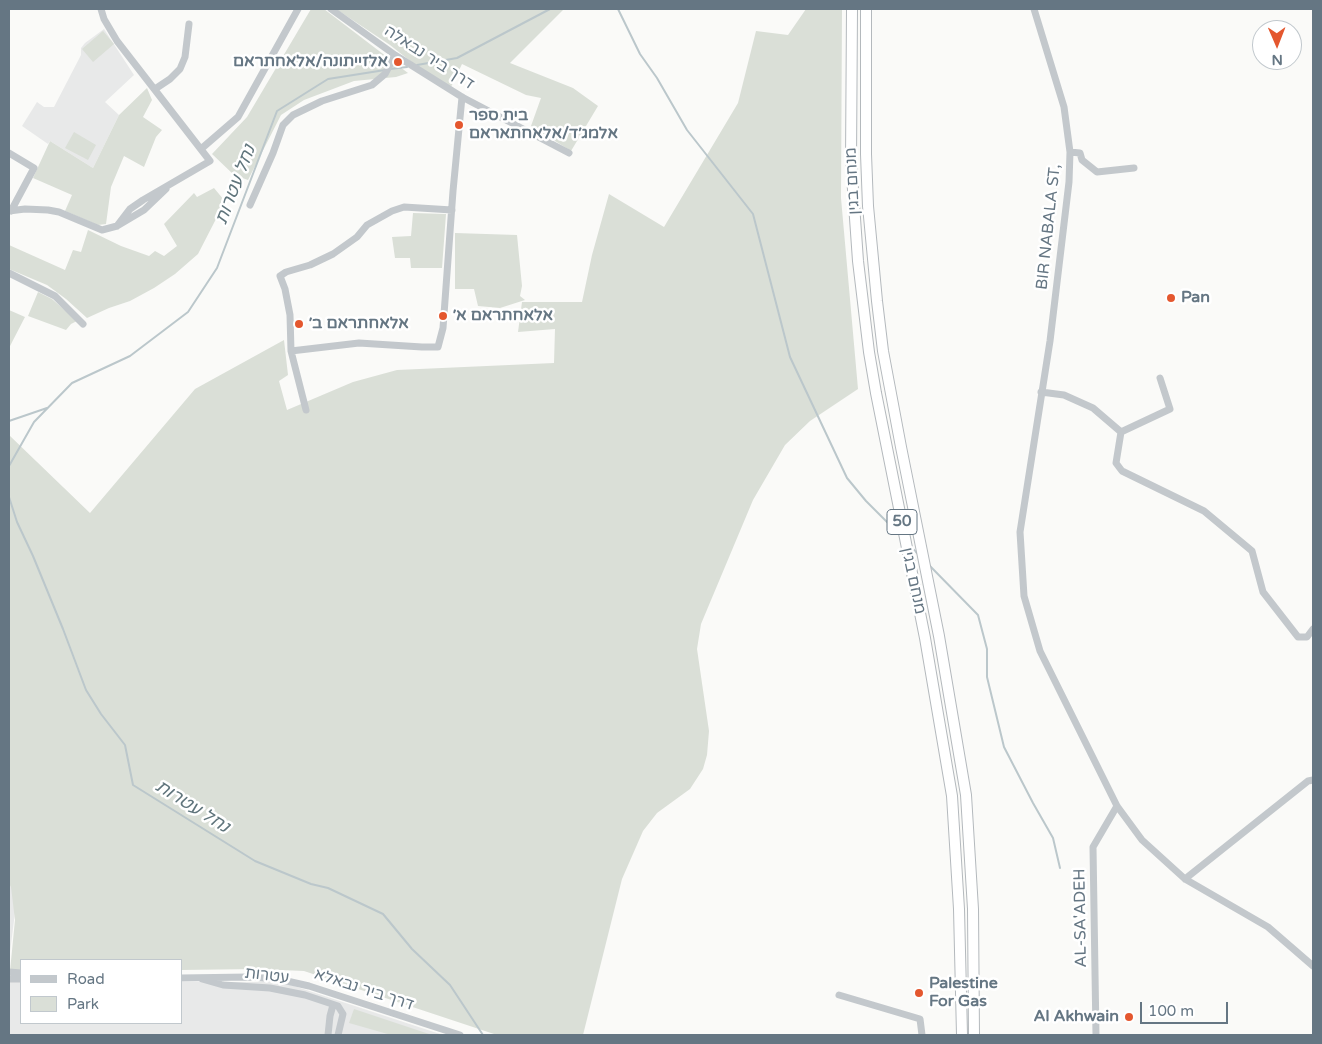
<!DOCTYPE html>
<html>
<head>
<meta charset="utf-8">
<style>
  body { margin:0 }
  #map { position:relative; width:1322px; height:1044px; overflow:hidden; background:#fafaf8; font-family:"Varela Round",sans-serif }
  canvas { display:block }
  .frame { position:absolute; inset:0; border:10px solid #657683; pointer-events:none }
  .legend { position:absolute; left:20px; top:959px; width:162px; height:65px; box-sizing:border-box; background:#fff; border:1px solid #c1c8cd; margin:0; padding:6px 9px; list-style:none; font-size:15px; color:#657683 }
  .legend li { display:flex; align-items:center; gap:10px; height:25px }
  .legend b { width:25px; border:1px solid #c1c8cd }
  .north { position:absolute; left:1252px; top:20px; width:50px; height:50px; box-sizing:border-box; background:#fff; border:1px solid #c1c8cd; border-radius:50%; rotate:179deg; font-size:14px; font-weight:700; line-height:20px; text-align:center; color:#657683 }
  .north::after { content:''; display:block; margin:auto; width:18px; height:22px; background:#e4572e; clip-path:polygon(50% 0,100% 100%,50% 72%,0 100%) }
  .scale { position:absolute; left:1140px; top:1002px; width:88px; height:22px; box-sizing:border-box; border:2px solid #657683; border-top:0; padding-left:6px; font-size:15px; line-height:18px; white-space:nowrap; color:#657683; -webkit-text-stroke:4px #fff; paint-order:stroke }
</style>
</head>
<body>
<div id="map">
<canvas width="1322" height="1044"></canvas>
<div class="frame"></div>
<ul class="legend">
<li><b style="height:6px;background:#c3c8cc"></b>Road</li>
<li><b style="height:14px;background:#dadfd7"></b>Park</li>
</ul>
<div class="north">N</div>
<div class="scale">100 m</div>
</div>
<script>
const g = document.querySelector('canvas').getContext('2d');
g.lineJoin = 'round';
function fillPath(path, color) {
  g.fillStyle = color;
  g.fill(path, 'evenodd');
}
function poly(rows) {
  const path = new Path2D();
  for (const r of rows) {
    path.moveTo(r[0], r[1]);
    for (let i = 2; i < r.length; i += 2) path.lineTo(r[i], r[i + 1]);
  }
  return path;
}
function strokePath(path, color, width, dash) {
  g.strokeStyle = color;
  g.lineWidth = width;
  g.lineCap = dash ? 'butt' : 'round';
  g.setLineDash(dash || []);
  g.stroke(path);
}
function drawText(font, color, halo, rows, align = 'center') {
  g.font = font + ' "Varela Round","Noto Sans Hebrew",sans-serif';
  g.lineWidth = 5;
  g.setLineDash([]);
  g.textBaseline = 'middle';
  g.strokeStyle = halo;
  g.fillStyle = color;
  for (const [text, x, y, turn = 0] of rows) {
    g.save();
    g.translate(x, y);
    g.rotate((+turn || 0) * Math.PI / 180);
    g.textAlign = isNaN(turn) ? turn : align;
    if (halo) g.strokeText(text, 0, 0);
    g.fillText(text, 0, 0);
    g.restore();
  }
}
fillPath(poly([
  [104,29,134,75,105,102,119,115,93,168,50,141,48,144,22,126,37,102,44,107,54,107,81,55,81,48,85,43],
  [9,883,17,897,9,960],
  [9,982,21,982,21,1023,181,1023,181,982,282,982,443,1035,9,1035]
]), '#e8e9e9');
fillPath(poly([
  [311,9,324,9,408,73,396,77,354,81,304,100,281,115,248,180,234,175,212,154,247,117],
  [336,9,564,9,510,63,573,88,598,106,571,151,531,126,541,98,526,95,462,64,451,87,423,71,390,45],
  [806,9,842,9,841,198,858,389,810,421,785,445,753,500,701,624,697,649,709,731,707,755,703,769,690,789,657,813,643,831,622,879,583,1035,497,1035,304,971,257,969,181,970,181,960,21,960,21,971,10,971,15,920,11,887,9,884,9,435,90,513,195,389,284,340,288,375,279,381,287,410,353,382,397,370,554,363,555,329,518,332,522,302,582,302,592,255,609,194,664,227,738,103,756,31,788,35],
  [103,31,114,44,93,62,82,49],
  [147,88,152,100,143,117,162,130,156,137,144,167,124,156,111,187,106,224,98,225,65,211,72,195,33,178,50,141,93,168,119,115],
  [74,132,96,145,88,160,65,148],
  [214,188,224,200,227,213,216,219,198,254,175,274,154,288,130,301,109,308,87,318,66,299,47,285,9,269,9,245,65,270,73,250,81,252,88,230,121,246,149,256,155,251,164,256,177,246,164,224,194,193,197,197],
  [413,213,446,214,442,268,411,268,410,258,395,258,392,237,411,236],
  [455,233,517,235,522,286,520,296,525,300,500,308,478,306,474,289,455,289],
  [38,292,52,299,77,321,71,324,66,330,28,316],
  [9,310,25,317,9,348],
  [354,1009,432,1035,391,1035,349,1023]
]), '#dadfd7');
strokePath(poly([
  [618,9,640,54,657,78,687,130,753,214,790,357,847,478,866,501,901,536],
  [417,65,457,58,550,9],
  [390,69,407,67],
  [9,421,47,408],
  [9,466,34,422,72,383,130,356,188,312,217,268,277,111,328,79,385,70],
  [9,497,17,522,33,556,63,629,86,690,101,714,125,745,133,785,255,861,311,884,328,888,383,914,412,949,450,985,483,1035],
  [911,547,918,554],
  [928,564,978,615,987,649,987,677,1004,747,1033,803,1053,838,1060,868]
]), '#bbc7cb', 2);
const highway = poly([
  [852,9,851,161,858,261,869,352,876,393,925,638,952,796,959,909,962,1035],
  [866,9,866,154,868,206,877,301,883,351,901,447,939,636,966,795,973,909,974,1035]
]);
strokePath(highway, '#b4b9bd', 12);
strokePath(poly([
  [101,9,104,19,117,41,210,161,143,200,130,209,117,226],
  [331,9,395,55,462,97,569,153],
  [1034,9,1064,107,1070,152,1069,182,1050,341,1020,532,1024,596,1040,651,1117,806,1142,840,1185,879,1268,927,1313,966],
  [155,89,170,79,180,69,185,57,189,24],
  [201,149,238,117,298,9],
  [1070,152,1080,153,1082,160,1097,172,1134,168],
  [9,153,34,168,11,211],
  [250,205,273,153,283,125,293,115,322,101,372,85,385,74,395,55],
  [9,211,25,209,48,210,59,212,102,230,117,226,144,210,166,189],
  [9,273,55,296,83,324],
  [291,351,359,343,422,347,438,347,443,328,453,191,462,97],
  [1041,392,1064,395,1093,408,1121,432,1116,463,1122,471,1204,511,1252,551,1263,592,1298,637,1307,637,1313,629],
  [306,410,291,351,290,315,285,289,280,276,286,272,310,265,333,254,357,237,367,225,392,211,404,207,452,210],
  [1121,432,1170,409,1160,378],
  [1185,879,1308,781,1313,780],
  [9,972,21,973],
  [181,978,248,977,278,979,309,986,460,1035],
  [9,979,21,979],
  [202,979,223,985,270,988,305,995,338,1006,343,1014,338,1035],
  [839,995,920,1019,922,1035],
  [328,1035,330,1016,333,1005],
  [1096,1035,1093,847,1117,806]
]), '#c3c8cc', 7);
strokePath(highway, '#fff', 10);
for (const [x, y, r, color] of [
  [398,62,5,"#e4572e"],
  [459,125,5,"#e4572e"],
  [1171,298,5,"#e4572e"],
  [443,316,5,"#e4572e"],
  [299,324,5,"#e4572e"],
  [919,993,5,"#e4572e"],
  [1129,1017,5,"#e4572e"]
]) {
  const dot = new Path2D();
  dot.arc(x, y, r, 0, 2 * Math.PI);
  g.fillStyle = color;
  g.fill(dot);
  strokePath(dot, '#fff', 2);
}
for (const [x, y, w] of [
  [902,522,30]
]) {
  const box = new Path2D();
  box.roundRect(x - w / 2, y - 12.5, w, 25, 4);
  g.fillStyle = '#fff';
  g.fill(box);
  strokePath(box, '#657683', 1);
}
drawText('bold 15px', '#657683', null, [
  ["50",902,522]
]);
drawText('16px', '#657683', '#fff', [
  ["דרך ביר נבאלה",429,58,33],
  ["מנחם בגין",853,181,-93],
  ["BIR NABALA ST,",1049,227,-84],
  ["מנחם בגין",913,581,78],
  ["AL-SA'ADEH",1081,918,-91],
  ["עטרות",267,976,7],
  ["דרך ביר נבאלא",364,990,18]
]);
drawText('bold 16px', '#657683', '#fff', [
  ["אלזייתונה/אלאחתראם",388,62,"right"],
  ["בית ספר",469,116],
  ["אלמג׳ד/אלאחתאראם",469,134],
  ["Pan",1181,298],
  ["אלאחתראם א׳",453,316],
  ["אלאחתראם ב׳",309,324],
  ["Palestine",929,984],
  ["For Gas",929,1002],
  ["Al Akhwain",1119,1017,"right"]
], 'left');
drawText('italic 18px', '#60757c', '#fff', [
  ["נחל עטרות",236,185,-69],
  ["נחל עטרות",192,807,32]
]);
</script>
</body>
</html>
